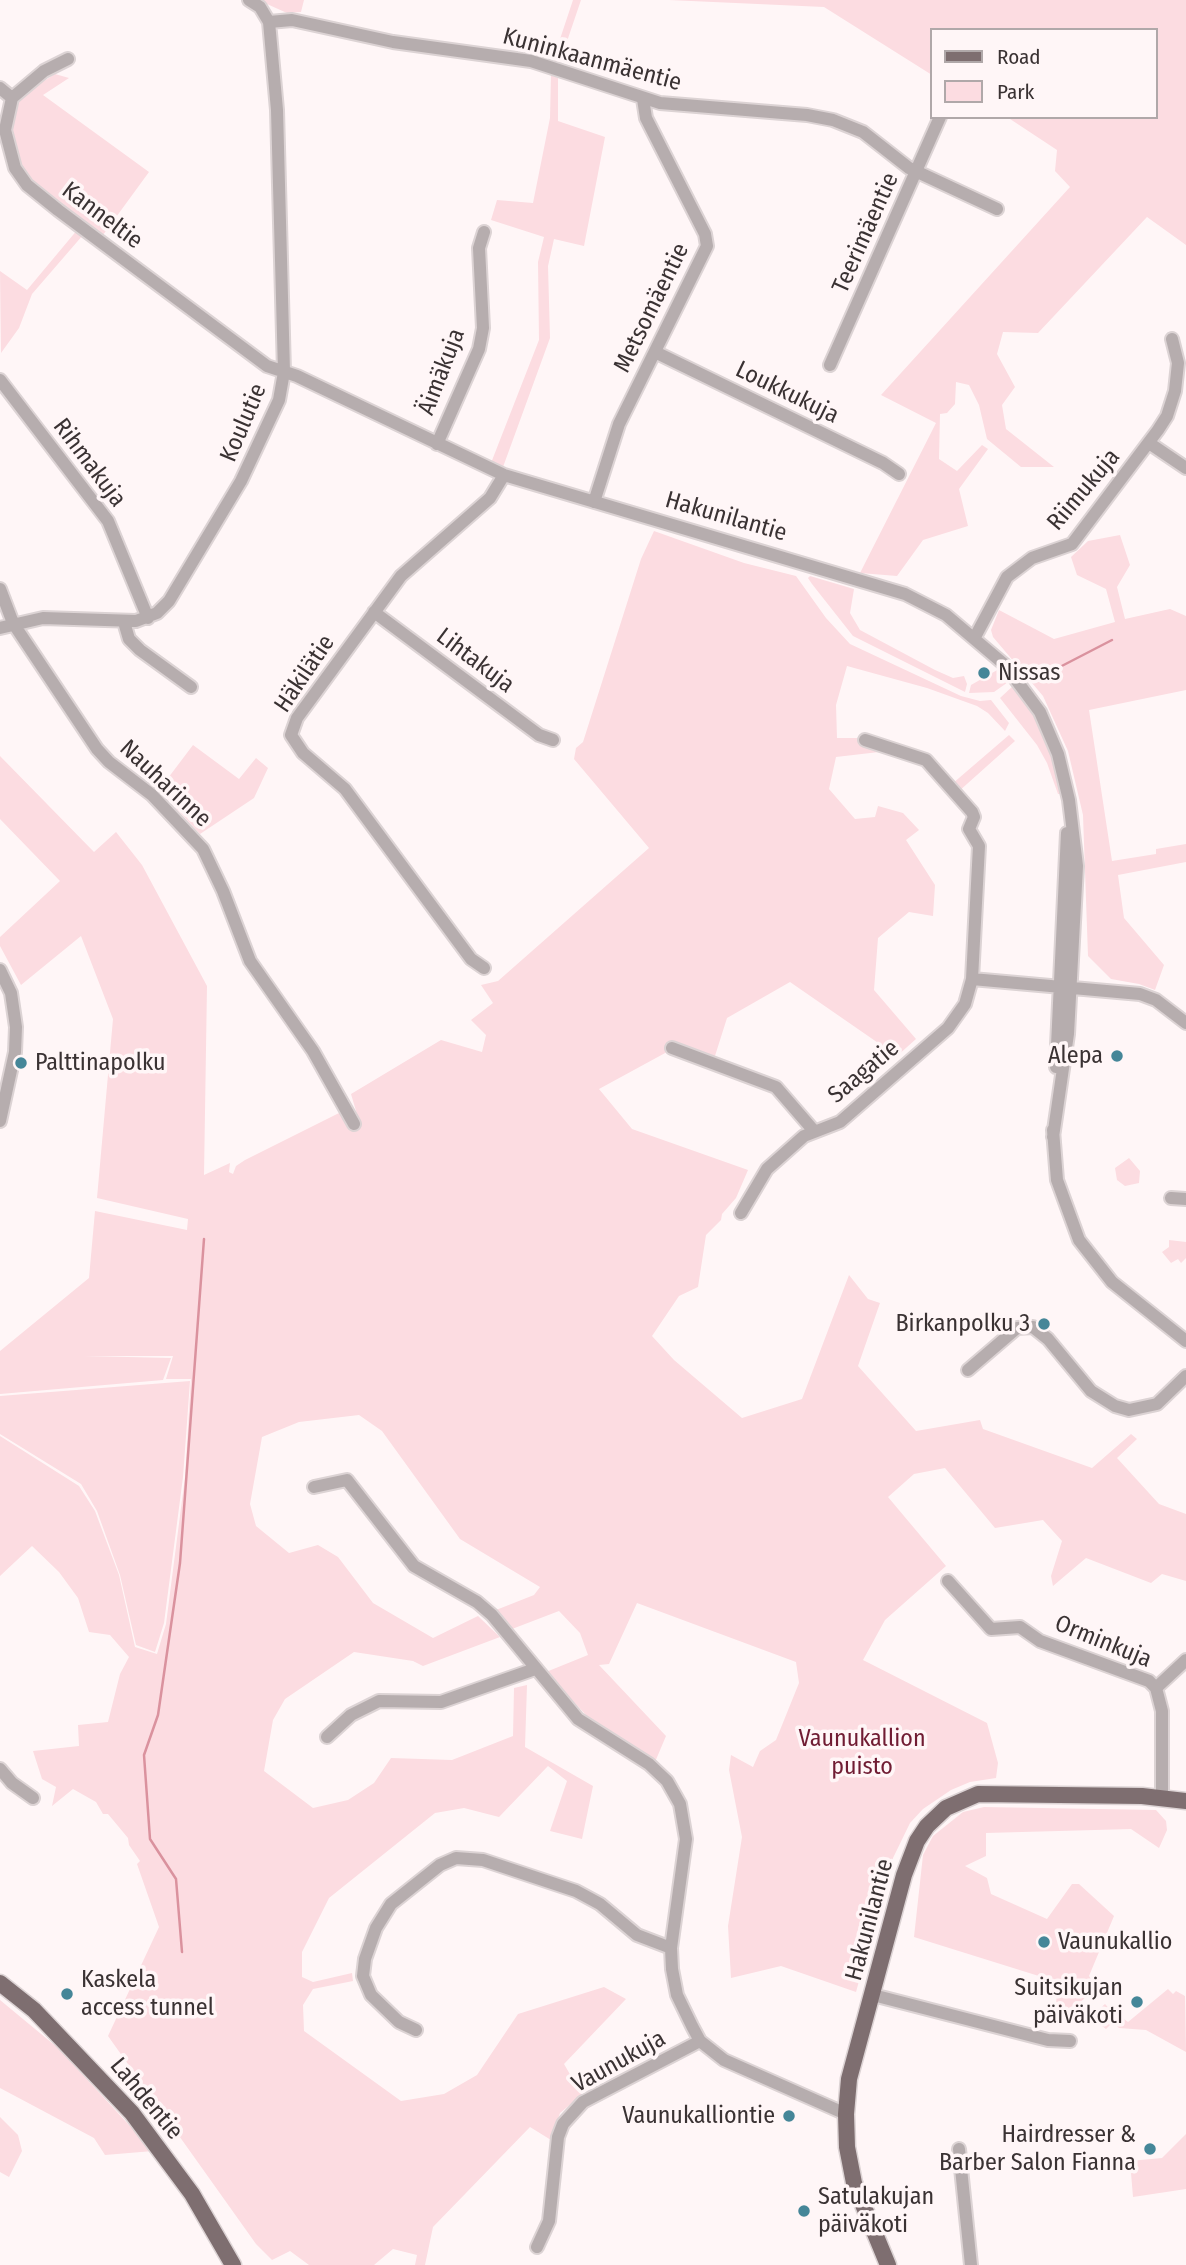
<!DOCTYPE html>
<html>
<head>
<meta charset="utf-8">
<style>
  body { margin:0 }
  #map { position:relative; width:1186px; height:2265px; overflow:hidden; background:#fff6f7; font-family:"Fira Sans Condensed",sans-serif }
  canvas { display:block }
  .legend { position:absolute; left:930px; top:28px; width:228px; height:91px; box-sizing:border-box; background:#fff6f7; border:2px solid #b0a8a9; margin:0; padding:9px 12px; list-style:none; font-size:21px; color:#3a3233 }
  .legend li { display:flex; align-items:center; gap:14px; height:35px }
  .legend b { width:35px; border:2px solid #b0a8a9 }
</style>
</head>
<body>
<div id="map">
<canvas width="1186" height="2265"></canvas>
<ul class="legend">
<li><b style="height:9px;background:#7e6e70"></b>Road</li>
<li><b style="height:19px;background:#fcdce1"></b>Park</li>
</ul>
</div>
<script>
const g = document.querySelector('canvas').getContext('2d');
g.lineJoin = 'round';
function fillPath(path, color) {
  g.fillStyle = color;
  g.fill(path, 'evenodd');
}
function poly(rows) {
  const path = new Path2D();
  for (const r of rows) {
    path.moveTo(r[0], r[1]);
    for (let i = 2; i < r.length; i += 2) path.lineTo(r[i], r[i + 1]);
  }
  return path;
}
function strokePath(path, color, width, dash) {
  g.strokeStyle = color;
  g.lineWidth = width;
  g.lineCap = dash ? 'butt' : 'round';
  g.setLineDash(dash || []);
  g.stroke(path);
}
function drawText(font, color, halo, rows, align = 'center') {
  g.font = font + ' "Fira Sans Condensed",sans-serif';
  g.lineWidth = 7;
  g.setLineDash([]);
  g.textBaseline = 'middle';
  g.strokeStyle = halo;
  g.fillStyle = color;
  for (const [text, x, y, turn = 0] of rows) {
    g.save();
    g.translate(x, y);
    g.rotate((+turn || 0) * Math.PI / 180);
    g.textAlign = isNaN(turn) ? turn : align;
    if (halo) g.strokeText(text, 0, 0);
    g.fillText(text, 0, 0);
    g.restore();
  }
}
fillPath(poly([
  [258,0,304,0,301,12,287,13],
  [573,0,581,0,560,62,553,60],
  [669,0,1186,0,1186,245,1147,217,1038,333,1003,332,997,354,1015,387,1002,405,1006,429,1054,467,1021,467,987,439,979,405,969,385,956,382,955,404,947,413,940,414,939,459,957,471,982,445,988,449,959,489,968,526,923,540,897,576,860,573,936,423,881,395,1070,187,1055,171,1057,150,1007,117,1156,117,1156,30,932,30,932,75,824,7],
  [55,74,69,78,43,95,149,172,103,235,32,182,19,165,8,130,17,98],
  [551,75,558,78,558,121,605,137,584,246,554,239,548,266,550,338,503,467,491,463,539,340,538,262,544,237,491,220,497,200,533,203,550,118],
  [78,229,83,235,32,294,19,328,1,353,0,271,27,290],
  [654,531,744,563,796,576,826,618,850,644,961,696,980,701,991,700,1009,723,1005,731,988,713,977,706,927,688,847,666,836,705,837,738,864,738,883,743,879,752,836,757,829,789,855,819,875,817,878,806,903,813,919,830,906,840,935,885,933,916,909,912,878,938,874,990,916,1039,897,1056,790,982,727,1018,714,1059,678,1046,599,1089,632,1129,748,1170,736,1198,722,1214,721,1220,706,1235,698,1287,679,1296,652,1336,674,1360,742,1418,802,1399,849,1275,868,1299,880,1303,858,1366,916,1431,980,1420,983,1429,1092,1468,1131,1434,1137,1439,1117,1458,1159,1504,1186,1514,1186,1581,1162,1574,1151,1583,1086,1558,1053,1586,1051,1576,1062,1541,1043,1520,995,1528,945,1468,914,1474,888,1497,946,1566,885,1620,863,1660,987,1723,998,1763,996,1778,970,1782,951,1790,923,1809,910,1823,893,1858,856,1992,781,1966,731,1978,728,1926,742,1837,729,1770,731,1755,753,1767,760,1751,776,1740,799,1683,796,1662,637,1603,609,1664,599,1665,666,1736,655,1762,598,1728,546,1672,588,1655,580,1633,559,1611,512,1629,496,1610,534,1595,540,1587,460,1539,382,1431,359,1415,299,1422,262,1437,250,1504,256,1526,289,1553,318,1545,338,1557,373,1603,433,1638,478,1616,500,1637,423,1666,413,1661,354,1652,285,1699,273,1720,264,1771,313,1808,348,1800,374,1783,391,1758,452,1760,513,1736,514,1688,527,1685,525,1747,593,1786,582,1839,550,1831,567,1781,548,1766,499,1817,464,1808,435,1813,329,1898,302,1952,302,1977,313,1982,352,1973,353,1981,313,1989,303,2005,304,2031,401,2101,444,2094,477,2075,518,2014,604,1987,626,1999,564,2064,582,2095,560,2113,551,2140,530,2127,433,2227,425,2265,415,2265,417,2255,393,2249,374,2265,309,2265,290,2251,272,2260,256,2244,108,2036,159,1927,137,1864,140,1861,129,1845,128,1838,108,1814,103,1814,96,1802,73,1789,52,1806,56,1787,42,1779,33,1751,79,1746,78,1725,108,1722,120,1674,129,1657,110,1635,89,1632,78,1598,59,1572,32,1546,0,1576,0,1436,79,1486,95,1511,119,1575,135,1647,157,1654,166,1624,185,1477,191,1379,166,1379,173,1356,84,1356,171,1358,163,1380,0,1394,0,1351,89,1278,95,1211,187,1230,188,1219,97,1198,113,1019,81,936,21,985,0,946,0,937,60,881,0,819,0,756,94,852,116,832,142,865,207,986,204,1175,230,1163,229,1172,233,1174,236,1166,245,1160,341,1112,359,1121,351,1094,441,1040,482,1052,486,1035,471,1020,493,1003,481,985,498,981,649,848,574,759,576,748,583,742,641,559],
  [1120,535,1130,565,1117,587,1125,619,1170,609,1186,616,1186,690,1089,710,1112,861,1156,854,1156,849,1186,844,1186,862,1118,875,1124,918,1164,965,1155,990,1139,984,1111,979,1088,956,1083,815,1068,751,1043,696,993,637,991,630,999,610,1054,639,1115,622,1106,589,1077,575,1071,557,1088,541],
  [810,576,854,589,850,613,860,630,935,670,953,678,964,676,967,684,965,692,853,636,812,584,808,578],
  [999,669,1011,680,994,692,969,693,971,685],
  [1014,685,1036,717,1053,757,1062,794,1058,794,1047,763,1037,745,1000,698],
  [1009,735,1015,741,958,792,952,784],
  [193,745,239,779,256,758,268,768,254,798,200,834,159,790],
  [1129,1158,1140,1171,1139,1183,1125,1186,1117,1180,1115,1168],
  [1169,1240,1186,1242,1186,1258,1181,1263,1178,1259,1171,1263,1162,1252,1169,1247],
  [190,1381,183,1477,164,1623,155,1652,136,1645,120,1575,97,1511,81,1484,0,1434,0,1396],
  [984,1807,1156,1810,1166,1821,1167,1830,1159,1848,1131,1829,986,1833,986,1856,965,1866,987,1878,991,1894,1047,1919,1072,1884,1079,1884,1114,1916,1089,1976,1097,1987,1054,2026,1058,1982,914,1937,923,1855,933,1836,963,1812],
  [1168,1989,1173,1994,1176,1991,1185,1996,1186,2052,1146,2030,1119,2028,1113,2022,1106,2029,1090,2017,1105,2004,1121,2021,1124,2019,1128,2022],
  [0,2000,58,2048,153,2151,105,2155,94,2138,0,2088],
  [0,2117,18,2135,22,2151,9,2177,0,2172],
  [1186,2134,1186,2189,1133,2197,1130,2161,1162,2158]
]), '#fcdce1');
strokePath(poly([
  [1054,670,1112,640],
  [1037,679,1047,674],
  [182,1952,176,1879,150,1839,144,1755,158,1715,180,1563,204,1239]
]), '#da929e', 2.5);
const minor = poly([
  [269,22,292,20,393,42,531,61,660,103,807,115,833,120,863,132,909,168,997,209],
  [68,59,44,71,12,98,5,130,15,168,27,185,58,210,267,366,297,376,504,475,905,594,946,615,1005,665,1040,712,1058,754,1069,800,1077,866,1068,1034,1053,1137],
  [0,88,12,98],
  [655,352,883,463,899,474],
  [830,365,940,117],
  [0,380,108,521,148,618],
  [1149,443,1186,468],
  [437,444,479,349,483,328,479,248,484,232],
  [594,502,619,424,707,246,705,234,646,118,643,99],
  [0,589,13,623,97,749,109,762,152,795,203,849,223,891,250,961,313,1051,354,1124],
  [374,612,539,735,553,740],
  [124,622,129,639,140,650,191,687],
  [0,628,43,618,136,621,157,613,169,601,241,481,279,400,284,372,277,110,269,22,260,7,249,0],
  [975,637,1007,577,1032,558,1072,544,1158,430,1167,416,1175,391,1178,363,1172,339],
  [484,968,471,959,345,789,303,753,291,735,297,718,401,576,490,498,504,475],
  [0,970,11,993,16,1027,15,1052,0,1121],
  [972,979,1140,994,1156,1000,1186,1023],
  [672,1048,776,1087,814,1131],
  [1056,1067,1067,833],
  [1053,1130,1057,1180,1079,1240,1112,1282,1186,1341],
  [1171,1198,1186,1199],
  [741,1213,767,1169,804,1136,840,1122,948,1028,965,1004,972,979,979,846,969,829,974,817,972,812,926,760,865,740],
  [968,1370,1017,1328,1033,1327,1048,1339,1091,1391,1115,1406,1129,1410,1157,1404,1186,1376],
  [314,1487,347,1480,414,1566,477,1602,492,1615,578,1719,649,1764,667,1781,680,1804,686,1839,671,1948,672,1969,677,1995,692,2026,700,2041,724,2060,846,2114],
  [948,1581,991,1629,1020,1627,1040,1641,1149,1681,1156,1688,1162,1711,1162,1797],
  [1156,1688,1186,1660],
  [327,1737,351,1715,379,1701,441,1702,535,1669],
  [0,1769,12,1783,33,1798],
  [873,1995,1048,2040,1070,2041],
  [416,2030,399,2022,371,1995,363,1976,365,1959,376,1928,391,1904,440,1865,456,1858,483,1860,576,1891,600,1904,637,1935,671,1948],
  [959,2149,971,2265],
  [537,2247,549,2221,558,2137,563,2124,583,2102,700,2041]
]);
const major = poly([
  [0,1983,34,2010,132,2113,192,2194,233,2265],
  [888,2265,854,2183,847,2147,846,2114,849,2079,904,1875,917,1841,927,1826,946,1808,978,1794,1142,1796,1186,1801]
]);
strokePath(minor, '#dcd3d4', 16);
strokePath(major, '#dcd3d4', 19);
strokePath(minor, '#b6adae', 12);
strokePath(major, '#7e6e70', 16);
for (const [x, y, r, color] of [
  [984,673,7,"#458698"],
  [1117,1056,7,"#458698"],
  [21,1063,7,"#458698"],
  [1044,1324,7,"#458698"],
  [1044,1942,7,"#458698"],
  [67,1994,7,"#458698"],
  [1137,2002,7,"#458698"],
  [789,2116,7,"#458698"],
  [1150,2149,7,"#458698"],
  [804,2211,7,"#458698"]
]) {
  const dot = new Path2D();
  dot.arc(x, y, r, 0, 2 * Math.PI);
  g.fillStyle = color;
  g.fill(dot);
  strokePath(dot, '#fff6f7', 2.5);
}
drawText('24px', '#3a3233', '#fff6f7', [
  ["Kuninkaanmäentie",592,60,15],
  ["Kanneltie",102,216,37],
  ["Teerimäentie",866,233,-66],
  ["Metsomäentie",652,308,-64],
  ["Äimäkuja",442,372,-69],
  ["Loukkukuja",787,393,26],
  ["Koulutie",244,423,-67],
  ["Rihmakuja",89,463,53],
  ["Riimukuja",1084,490,-50],
  ["Hakunilantie",726,517,16],
  ["Lihtakuja",475,661,37],
  ["Häkilätie",305,674,-56],
  ["Nauharinne",165,784,43],
  ["Saagatie",864,1072,-40],
  ["Orminkuja",1103,1642,22],
  ["Hakunilantie",870,1920,-75],
  ["Vaunukuja",619,2062,-29],
  ["Lahdentie",146,2099,50]
]);
drawText('24px', '#3a3233', '#fff6f7', [
  ["Nissas",998,673],
  ["Alepa",1103,1056,"right"],
  ["Palttinapolku",35,1063],
  ["Birkanpolku 3",1030,1324,"right"],
  ["Vaunukallio",1058,1942],
  ["Kaskela",81,1980],
  ["access tunnel",81,2008],
  ["Suitsikujan",1123,1988,"right"],
  ["päiväkoti",1123,2016,"right"],
  ["Vaunukalliontie",775,2116,"right"],
  ["Hairdresser &",1136,2135,"right"],
  ["Barber Salon Fianna",1136,2163,"right"],
  ["Satulakujan",818,2197],
  ["päiväkoti",818,2225]
], 'left');
drawText('24px', '#701c33', '#fff6f7', [
  ["Vaunukallion",862,1739],
  ["puisto",862,1767]
]);
</script>
</body>
</html>
